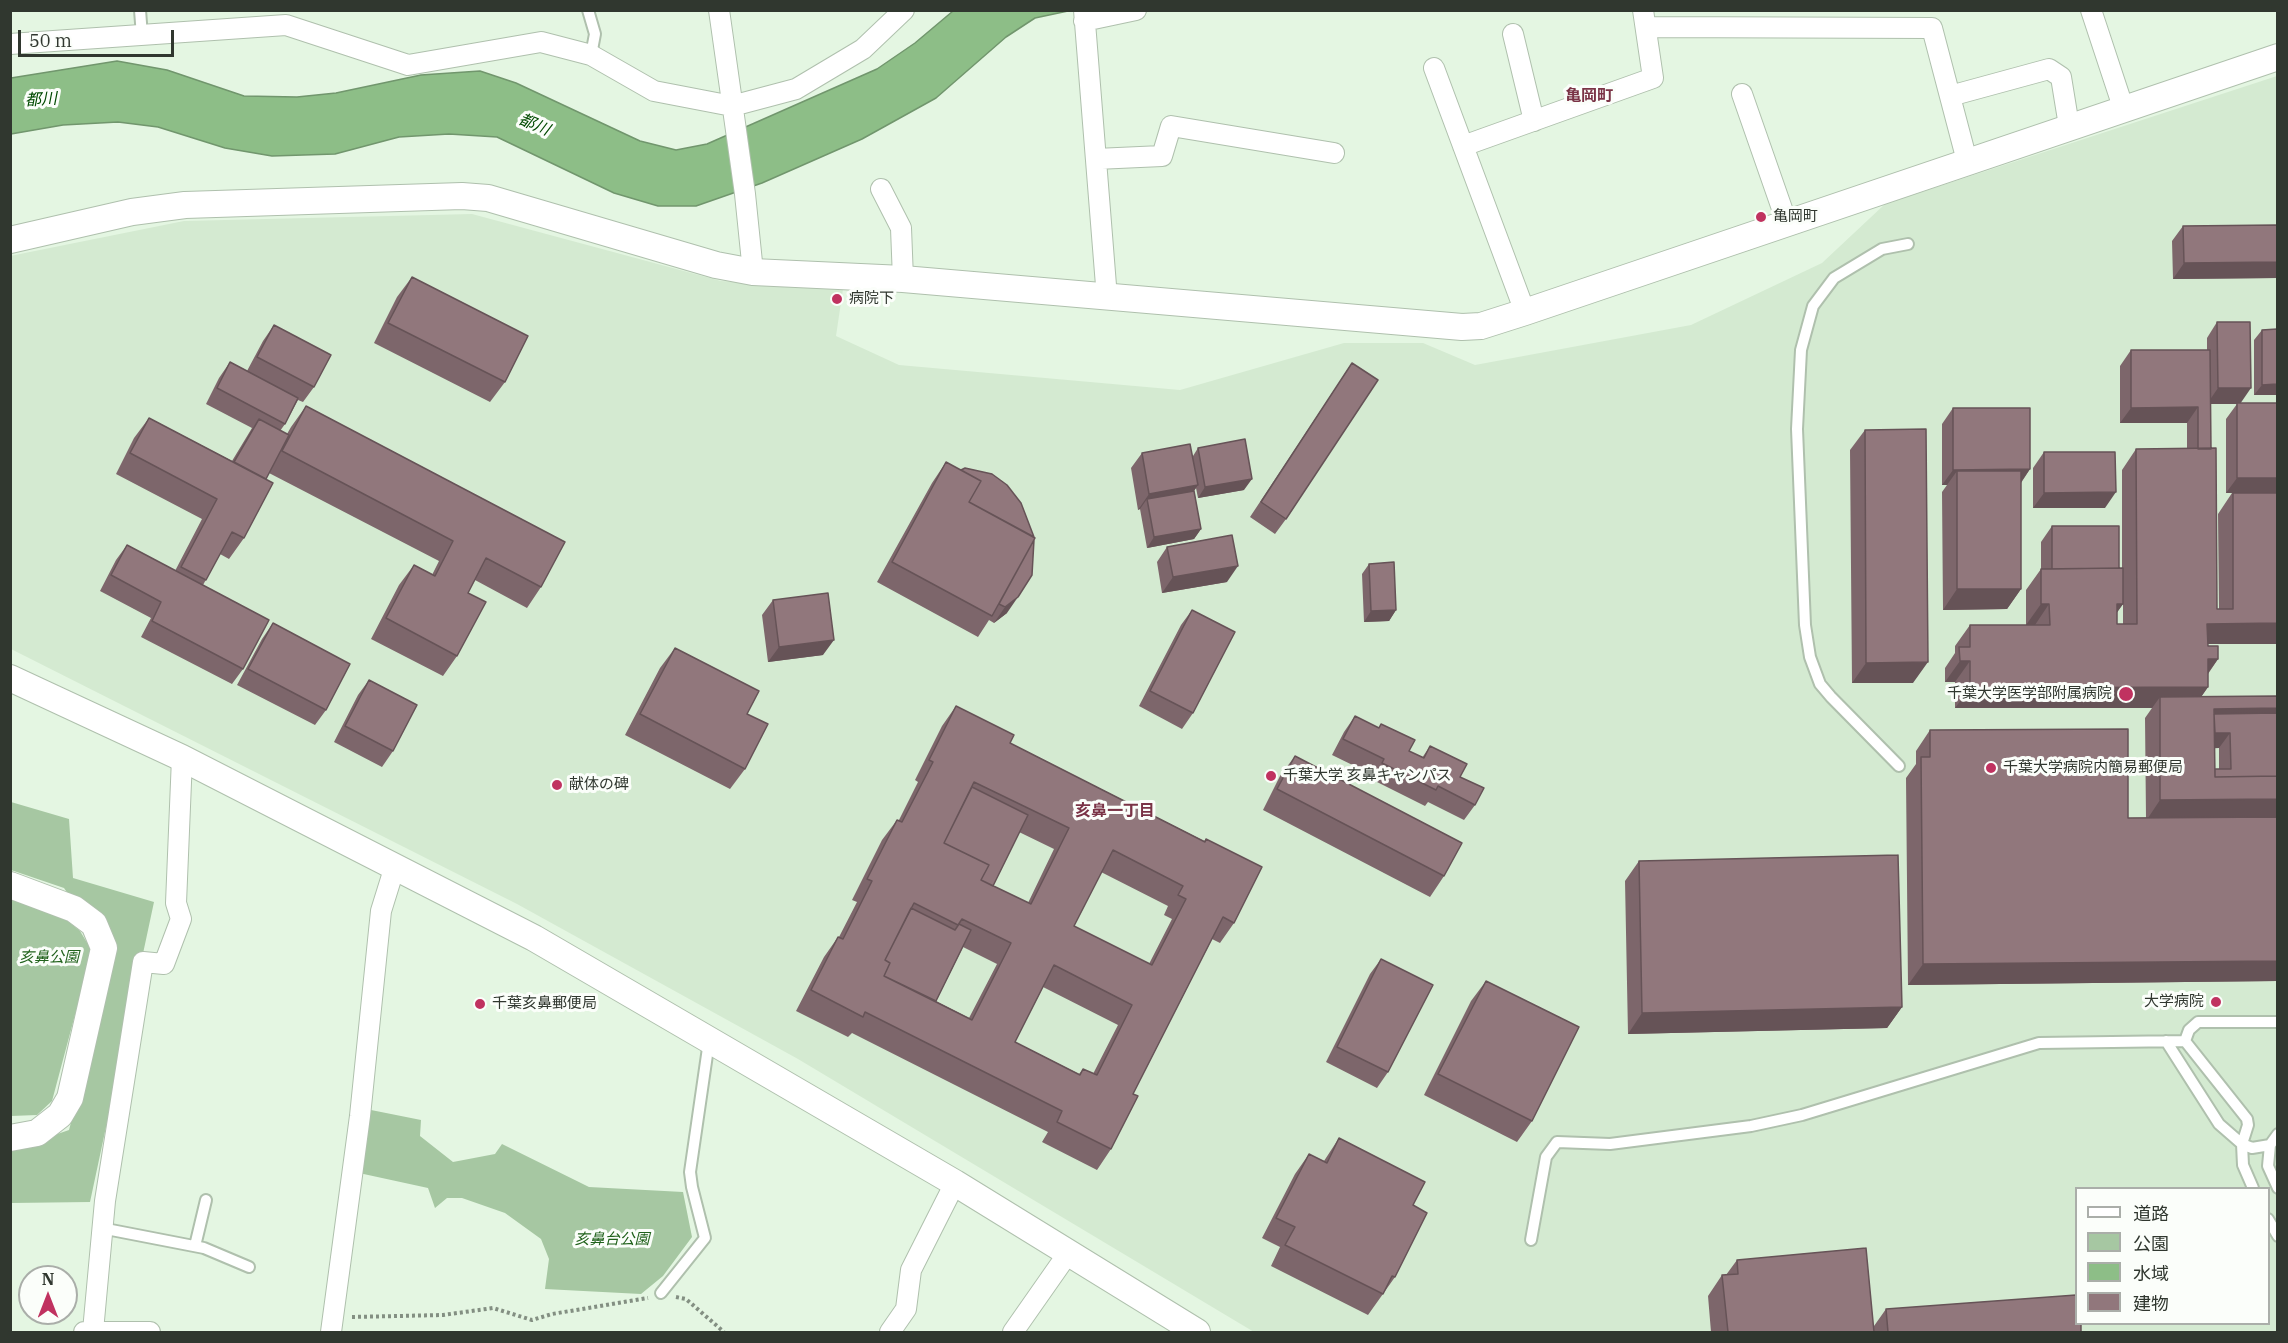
<!DOCTYPE html>
<html>
<head>
<meta charset="utf-8">
<style>
  body { margin:0 }
  #map { position:relative; width:2288px; height:1343px; overflow:hidden; background:#e4f6e2; font-family:"IBM Plex Serif","Noto Sans JP",serif }
  canvas { display:block }
  .frame { position:absolute; inset:0; border:12px solid #30372f; pointer-events:none }
  .legend { position:absolute; left:2075px; top:1187px; width:195px; height:138px; box-sizing:border-box; background:#fbfefa; border:2px solid #aaaea9; margin:0; padding:8px 10px; list-style:none; font-size:18px; color:#30372f }
  .legend li { display:flex; align-items:center; gap:12px; height:30px }
  .legend b { width:30px; border:2px solid #aaaea9 }
  .north { position:absolute; left:18px; top:1265px; width:60px; height:60px; box-sizing:border-box; background:#fbfefa; border:2px solid #aaaea9; border-radius:50%; rotate:0deg; font-size:16px; font-weight:700; line-height:24px; text-align:center; color:#30372f }
  .north::after { content:''; display:block; margin:auto; width:21px; height:27px; background:#c03260; clip-path:polygon(50% 0,100% 100%,50% 72%,0 100%) }
  .scale { position:absolute; left:18px; top:30px; width:156px; height:27px; box-sizing:border-box; border:3px solid #30372f; border-top:0; padding-left:8px; font-size:18px; line-height:21px; white-space:nowrap; color:#30372f; -webkit-text-stroke:4px #fbfefa; paint-order:stroke }
</style>
</head>
<body>
<div id="map">
<canvas width="2288" height="1343"></canvas>
<div class="frame"></div>
<ul class="legend">
<li><b style="height:8px;background:#fff"></b>道路</li>
<li><b style="height:16px;background:#a6c7a2"></b>公園</li>
<li><b style="height:16px;background:#8dbe87"></b>水域</li>
<li><b style="height:16px;background:#91777c"></b>建物</li>
</ul>
<div class="north">N</div>
<div class="scale">50 m</div>
</div>
<script>
const g = document.querySelector('canvas').getContext('2d');
g.lineJoin = 'round';
function fillPath(path, color) {
  g.fillStyle = color;
  g.fill(path, 'evenodd');
}
function poly(rows) {
  const path = new Path2D();
  for (const r of rows) {
    path.moveTo(r[0], r[1]);
    for (let i = 2; i < r.length; i += 2) path.lineTo(r[i], r[i + 1]);
  }
  return path;
}
function strokePath(path, color, width, dash) {
  g.strokeStyle = color;
  g.lineWidth = width;
  g.lineCap = dash ? 'butt' : 'round';
  g.setLineDash(dash || []);
  g.stroke(path);
}
function drawText(font, color, halo, rows, align = 'center') {
  g.font = font + ' "IBM Plex Serif","Noto Sans JP",serif';
  g.lineWidth = 6;
  g.setLineDash([]);
  g.textBaseline = 'middle';
  g.strokeStyle = halo;
  g.fillStyle = color;
  for (const [text, x, y, turn = 0] of rows) {
    g.save();
    g.translate(x, y);
    g.rotate((+turn || 0) * Math.PI / 180);
    g.textAlign = isNaN(turn) ? turn : align;
    if (halo) g.strokeText(text, 0, 0);
    g.fillText(text, 0, 0);
    g.restore();
  }
}
fillPath(poly([
  [2277,76,2277,1332,1254,1332,798,1059,517,904,11,649,10,256,184,221,472,214,721,281,843,289,836,336,899,365,1180,390,1344,343,1423,343,1475,365,1691,325,1822,263,1885,204],
  [2076,1188,2268,1188,2268,1324,2076,1324]
]), '#d4ead1');
fillPath(poly([
  [11,802,69,819,73,878,154,902,90,1202,11,1203,11,1150,69,1130,114,961,64,888,11,870],
  [10,898,68,921,80,931,92,951,52,1101,37,1115,11,1116],
  [366,1109,421,1120,420,1136,453,1162,495,1154,502,1144,589,1187,683,1192,692,1237,663,1276,641,1294,545,1289,549,1259,541,1239,505,1213,462,1198,447,1198,435,1208,428,1188,359,1173]
]), '#a6c7a2');
const water = poly([
  [953,11,1068,11,1035,18,1006,37,936,98,862,139,762,183,696,206,658,206,614,193,497,137,449,134,399,137,335,154,272,156,225,148,158,127,118,122,63,125,11,134,11,78,117,61,167,70,244,96,297,97,336,93,421,75,480,71,516,83,640,141,676,150,707,144,877,69,915,43,953,11]
]);
fillPath(water, '#8dbe87');
strokePath(water, '#71966d', 1.5);
const service = poly([
  [140,10,142,36],
  [588,10,595,34,591,55],
  [1899,766,1831,697,1820,684,1810,657,1805,625,1797,429,1801,350,1813,306,1834,278,1882,249,1908,244],
  [2166,1041,2219,1124,2242,1144,2252,1148,2270,1145],
  [2185,1041,2247,1119,2248,1125,2242,1144,2243,1165,2253,1188],
  [2185,1041,2189,1030,2198,1022,2278,1022],
  [2278,1134,2270,1145,2268,1166,2278,1188],
  [2268,1219,2278,1236],
  [101,1228,204,1248,249,1267],
  [1531,1240,1546,1157,1557,1142,1610,1144,1751,1126,1802,1115,2039,1043,2185,1041],
  [195,1246,206,1200],
  [661,1293,705,1238,692,1187,690,1172,709,1041]
]);
const minor = poly([
  [719,10,745,194,753,272],
  [1084,10,1107,298],
  [2091,10,2124,110],
  [1084,21,1136,10],
  [1646,27,1932,28,1967,161],
  [1513,34,1534,121],
  [10,44,286,25,408,65,541,42,591,55,654,91,732,106,796,89,863,49,904,10],
  [1434,68,1525,312],
  [1742,94,1787,223],
  [1950,96,2049,69,2061,77,2069,126],
  [1463,146,1653,78,1643,10],
  [1096,159,1162,156,1171,126,1334,153],
  [881,189,901,228,903,279],
  [93,1331,105,1201,143,962,164,964,181,919,176,903,182,758],
  [84,1332,150,1332],
  [331,1332,360,1116,381,911,395,866],
  [890,1332,906,1309,911,1270,955,1183],
  [1013,1332,1069,1252]
]);
const tertiary = poly([
  [10,240,132,212,185,205,462,196,488,198,716,265,753,272,903,279,1462,327,1481,326,1525,312,2278,57],
  [10,678,182,758,534,938,955,1183,1197,1332],
  [10,885,74,909,94,924,104,948,70,1098,60,1115,37,1133,10,1138]
]);
strokePath(service, '#afc0ad', 14);
strokePath(minor, '#afc0ad', 22);
strokePath(tertiary, '#afc0ad', 28);
strokePath(poly([
  [676,1297,686,1299,724,1332],
  [352,1317,443,1315,493,1308,532,1320,552,1314,648,1298]
]), '#838f82', 4, [3, 3]);
strokePath(service, '#fff', 10);
strokePath(minor, '#fff', 20);
strokePath(tertiary, '#fff', 26);
fillPath(poly([
  [2277,225,2277,278,2173,279,2172,241,2183,226],
  [412,277,505,382,490,402,374,343,397,297],
  [2217,322,2240,403,2277,403,2277,644,2208,644,2208,646,2218,659,2208,674,2208,687,2201,697,2277,696,2277,981,1908,985,1906,778,1916,764,1916,751,1930,730,2128,818,2146,818,2145,718,2152,708,1955,708,1955,682,1945,682,1945,668,1955,653,1955,646,1970,625,2026,625,2026,590,2041,569,2041,542,2052,526,2119,568,2122,568,2122,470,2136,449,2187,449,2187,423,2120,423,2120,366,2131,350,2207,350,2207,338],
  [2211,404,2237,404,2226,419,2226,493,2232,493,2218,514,2219,609,2217,609,2211,449],
  [2123,604,2123,624,2117,624,2117,612],
  [2215,748,2219,748,2219,769,2215,769],
  [274,325,314,387,303,402,298,400,285,424,280,431,287,434,291,427,306,406,541,587,527,608,475,580,468,593,457,656,443,676,371,639,399,585,414,565,432,575,439,561,269,473,266,479,244,538,229,559,220,554,203,585,243,669,232,684,141,637,151,618,100,591,116,560,127,545,175,571,202,519,116,474,134,438,149,418,232,461,252,428,206,404,219,378,230,362,247,371,263,341],
  [2277,329,2277,395,2254,395,2254,340,2262,330],
  [1352,363,1286,519,1275,534,1250,517],
  [1953,408,2030,469,2021,483,2021,589,2007,609,1943,610,1942,492,1947,485,1942,485,1942,424],
  [1865,430,1913,683,1852,683,1850,450],
  [1198,448,1244,490,1198,498,1196,488,1194,491,1201,529,1194,539,1147,548,1140,509,1138,510,1131,468,1142,453,1193,456],
  [2044,452,2105,508,2033,508,2033,468],
  [946,462,1007,613,994,623,989,620,978,637,877,582,932,483],
  [1167,547,1227,582,1162,593,1157,562],
  [1369,564,1396,610,1389,621,1364,622,1362,574],
  [773,600,823,655,768,662,762,615],
  [1192,610,1193,713,1182,729,1139,706,1181,625],
  [273,623,326,710,315,725,237,685,262,639],
  [675,648,747,714,745,769,730,789,625,735,660,668],
  [369,680,393,751,382,767,334,742,358,695],
  [956,706,1010,743,1204,841,1206,839,1234,923,1220,943,1212,939,1133,1094,1111,1149,1097,1170,1042,1142,1048,1132,852,1033,848,1037,796,1011,824,957,838,937,839,937,857,902,852,900,882,840,897,820,899,820,918,782,915,780,942,726],
  [1019,832,1054,849,1028,903,993,886],
  [1101,872,1168,906,1164,915,1172,919,1149,964,1074,926],
  [963,947,997,964,969,1018,936,1001],
  [1043,987,1118,1025,1093,1074,1083,1069,1079,1074,1015,1042],
  [1355,716,1379,728,1381,724,1409,751,1422,758,1430,746,1460,777,1475,805,1464,820,1428,802,1425,806,1371,779,1373,775,1332,755,1344,732],
  [1295,756,1444,876,1430,897,1263,810,1280,776],
  [1639,861,1902,1007,1887,1028,1628,1034,1625,881],
  [1381,959,1388,1072,1377,1088,1326,1062,1370,974],
  [1486,981,1532,1121,1517,1142,1424,1095,1471,1001],
  [1339,1138,1413,1205,1395,1277,1368,1315,1271,1266,1280,1247,1262,1238,1295,1174,1309,1154,1324,1161],
  [1737,1260,1874,1326,1886,1309,2081,1332,1711,1332,1708,1296,1722,1275,1726,1275]
]), '#7d666b');
fillPath(poly([
  [2277,262,2277,278,2173,279,2184,263],
  [2277,384,2277,395,2254,395,2262,385],
  [2218,388,2251,388,2240,404,2207,404],
  [2198,407,2187,423,2120,423,2131,408],
  [2030,469,2019,485,1957,471,1947,485,1942,485,1953,470],
  [2237,478,2277,478,2277,493,2226,493],
  [1252,479,1244,490,1198,498,1205,487],
  [1198,485,1187,501,1147,499,1140,509,1138,510,1149,494],
  [2116,492,2105,508,2033,508,2044,493],
  [1201,529,1194,539,1147,548,1154,537],
  [1238,566,1227,582,1162,593,1173,577],
  [1957,589,2021,589,2007,609,1943,610],
  [1018,597,1007,613,994,623,1005,607],
  [2041,604,2049,604,2035,625,2026,625],
  [2117,604,2123,604,2109,624],
  [1396,610,1389,621,1364,622,1371,611],
  [2277,623,2277,644,2193,644,2207,624],
  [834,640,823,655,768,662,779,647],
  [2208,659,2218,659,2203,680],
  [1960,661,1970,661,1955,682,1945,682],
  [1928,662,1913,683,1852,683,1866,663],
  [2208,687,2194,707,2160,697,2152,708,1955,708,1970,688],
  [2277,708,2277,729,2211,729,2214,709],
  [2211,733,2230,733,2219,748,2200,749],
  [2277,799,2277,820,2146,821,2160,800],
  [2277,961,2277,981,1908,985,1923,964],
  [1902,1007,1887,1028,1628,1034,1642,1013]
]), '#665357');
const building = poly([
  [2277,225,2277,262,2184,263,2183,226,2277,225],
  [412,277,528,336,505,382,388,323,412,277],
  [2217,322,2250,322,2251,388,2218,388,2217,322],
  [274,325,331,355,314,387,257,357,274,325],
  [2277,329,2277,384,2262,385,2262,330,2277,329],
  [2131,350,2210,350,2211,449,2198,449,2198,407,2131,408,2131,350],
  [230,362,298,398,285,424,217,388,230,362],
  [1352,363,1378,380,1286,519,1261,502,1352,363],
  [2237,403,2277,403,2277,478,2237,478,2237,403],
  [306,406,565,542,541,587,486,558,468,593,486,602,457,656,386,618,414,565,435,576,453,541,282,451,306,406],
  [1953,408,2030,408,2030,469,1953,470,1953,408],
  [149,418,273,483,244,538,232,532,206,580,181,567,217,499,130,453,149,418],
  [259,419,289,435,266,479,234,462,259,419],
  [1926,429,1928,662,1866,663,1865,430,1926,429],
  [1245,439,1252,479,1205,487,1198,448,1245,439],
  [1190,444,1198,485,1149,494,1142,453,1190,444],
  [2216,448,2217,609,2233,609,2233,493,2277,493,2277,623,2207,624,2208,646,2218,646,2218,659,2208,659,2208,687,1970,688,1970,661,1960,661,1959,647,1970,647,1970,625,2050,625,2049,604,2041,604,2041,569,2123,568,2123,604,2117,604,2117,624,2137,624,2136,449,2216,448],
  [2044,452,2115,452,2116,492,2044,493,2044,452],
  [946,462,981,481,969,502,1035,538,992,616,892,562,946,462],
  [965,468,992,474,1007,485,1021,503,1034,537,969,502,981,481,961,470,965,468],
  [1957,471,2021,471,2021,589,1957,589,1957,471],
  [1194,491,1201,529,1154,537,1147,499,1194,491],
  [2052,526,2119,526,2119,568,2052,569,2052,526],
  [1232,535,1238,566,1173,577,1167,547,1232,535],
  [1034,540,1032,575,1018,597,1005,607,999,604,1034,540],
  [127,545,269,620,243,669,152,621,161,602,111,575,127,545],
  [1394,562,1396,610,1371,611,1369,564,1394,562],
  [828,593,834,640,779,647,773,600,828,593],
  [1192,610,1235,632,1193,713,1150,691,1192,610],
  [273,623,350,664,326,710,248,669,273,623],
  [675,648,759,691,747,714,768,724,745,769,640,714,675,648],
  [369,680,417,705,393,751,345,726,369,680],
  [2277,696,2277,708,2214,709,2215,777,2277,776,2277,799,2160,800,2160,697,2277,696],
  [956,706,1014,735,1010,743,1205,842,1206,839,1262,867,1234,923,1223,917,1133,1094,1138,1096,1111,1149,1057,1122,1062,1111,865,1012,863,1017,811,990,838,937,843,939,872,881,867,879,897,820,902,822,933,762,929,760,956,706],
  [974,782,1069,828,1031,904,981,880,989,865,944,843,974,782],
  [1113,850,1183,886,1178,895,1186,899,1152,965,1074,926,1113,850],
  [914,903,958,925,962,919,1011,943,972,1020,884,976,890,963,885,960,914,903],
  [1054,965,1132,1005,1097,1075,1083,1069,1080,1075,1015,1042,1054,965],
  [2277,713,2277,776,2215,777,2215,769,2231,769,2230,733,2215,733,2214,714,2277,713],
  [1355,716,1379,728,1381,724,1415,740,1409,751,1424,758,1430,746,1467,764,1460,777,1484,788,1475,805,1438,786,1436,790,1382,763,1384,759,1343,739,1355,716],
  [2128,729,2128,818,2277,817,2277,961,1923,964,1921,757,1930,757,1930,730,2128,729],
  [1295,756,1462,843,1444,876,1277,789,1295,756],
  [972,787,1028,815,993,886,981,880,989,865,944,843,972,787],
  [1898,855,1902,1007,1642,1013,1639,861,1898,855],
  [911,908,955,930,959,924,971,930,936,1001,884,976,890,963,885,960,911,908],
  [1381,959,1433,985,1388,1072,1337,1047,1381,959],
  [1486,981,1579,1027,1532,1121,1438,1074,1486,981],
  [1339,1138,1425,1182,1413,1205,1427,1213,1395,1277,1392,1276,1383,1294,1285,1245,1295,1227,1276,1218,1309,1154,1327,1163,1339,1138],
  [1866,1248,1874,1332,1728,1332,1722,1275,1738,1274,1737,1260,1866,1248],
  [2076,1295,2076,1323,2081,1323,2081,1332,1888,1332,1886,1309,2076,1295]
]);
fillPath(building, '#91777c');
strokePath(building, '#665357', 1.5);
for (const [x, y, r, color] of [
  [1761,217,6,"#c03260"],
  [837,299,6,"#c03260"],
  [2126,694,8,"#c03260"],
  [1991,768,6,"#c03260"],
  [1271,776,6,"#c03260"],
  [557,785,6,"#c03260"],
  [2216,1002,6,"#c03260"],
  [480,1004,6,"#c03260"]
]) {
  const dot = new Path2D();
  dot.arc(x, y, r, 0, 2 * Math.PI);
  g.fillStyle = color;
  g.fill(dot);
  strokePath(dot, '#fbfefa', 2);
}
drawText('15px', '#30372f', '#fbfefa', [
  ["亀岡町",1773,217],
  ["病院下",849,299],
  ["千葉大学医学部附属病院",2112,694,"right"],
  ["千葉大学病院内簡易郵便局",2003,768],
  ["千葉大学 亥鼻キャンパス",1283,776],
  ["献体の碑",569,785],
  ["大学病院",2204,1002,"right"],
  ["千葉亥鼻郵便局",492,1004]
], 'left');
drawText('italic 15px', '#21621c', '#fbfefa', [
  ["亥鼻公園",49,958],
  ["亥鼻台公園",612,1240]
]);
drawText('bold 16px', '#7a3346', '#fbfefa', [
  ["亀岡町",1589,96],
  ["亥鼻一丁目",1115,811]
]);
drawText('italic 16px', '#004a00', '#fbfefa', [
  ["都川",41,100,-3],
  ["都川",534,125,23]
]);
</script>
</body>
</html>
